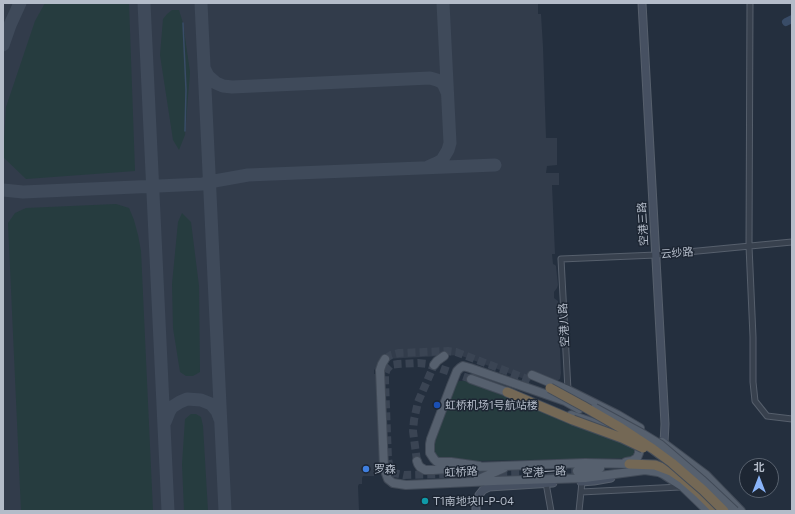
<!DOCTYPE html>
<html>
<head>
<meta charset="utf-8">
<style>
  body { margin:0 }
  #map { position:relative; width:795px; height:514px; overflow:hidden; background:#242f3e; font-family:Commissioner,"Noto Sans SC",sans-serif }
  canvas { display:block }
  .frame { position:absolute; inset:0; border:4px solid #b4bcc9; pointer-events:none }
  .north { position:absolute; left:739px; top:458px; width:40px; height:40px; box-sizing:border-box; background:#1d2633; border:1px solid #59626f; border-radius:50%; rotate:0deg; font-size:11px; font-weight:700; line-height:16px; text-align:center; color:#b4bcc9 }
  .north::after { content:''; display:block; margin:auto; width:14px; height:18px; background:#8ab4f8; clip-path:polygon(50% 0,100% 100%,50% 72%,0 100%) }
</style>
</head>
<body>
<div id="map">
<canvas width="795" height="514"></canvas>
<div class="frame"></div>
<div class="north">北</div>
</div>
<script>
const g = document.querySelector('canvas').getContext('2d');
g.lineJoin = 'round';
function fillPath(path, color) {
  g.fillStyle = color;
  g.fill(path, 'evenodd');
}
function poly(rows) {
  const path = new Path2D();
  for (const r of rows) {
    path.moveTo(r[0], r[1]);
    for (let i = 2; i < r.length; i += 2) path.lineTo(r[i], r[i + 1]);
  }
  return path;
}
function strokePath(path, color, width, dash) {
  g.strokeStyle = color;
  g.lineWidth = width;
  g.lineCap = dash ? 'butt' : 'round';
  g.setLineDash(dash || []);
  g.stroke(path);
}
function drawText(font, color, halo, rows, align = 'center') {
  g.font = font + ' Commissioner,"Noto Sans SC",sans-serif';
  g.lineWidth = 3;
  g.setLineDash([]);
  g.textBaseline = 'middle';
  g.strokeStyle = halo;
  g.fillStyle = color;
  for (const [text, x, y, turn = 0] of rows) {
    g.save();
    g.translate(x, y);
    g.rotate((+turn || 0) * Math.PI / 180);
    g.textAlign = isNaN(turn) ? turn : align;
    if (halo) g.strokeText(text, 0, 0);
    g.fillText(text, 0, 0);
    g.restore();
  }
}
fillPath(poly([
  [3,3,538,3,538,14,541,14,543,47,546,138,557,138,557,165,547,166,546,173,559,173,559,185,552,185,555,254,552,254,553,264,555,265,556,266,558,285,557,288,554,292,554,298,558,301,561,373,560,379,557,381,533,375,530,381,459,355,385,359,374,370,374,374,376,374,380,469,379,469,379,471,374,471,374,476,363,476,362,478,362,484,359,484,358,486,359,510,360,511,3,511]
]), '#323c4b');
fillPath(poly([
  [45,3,129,3,135,171,26,179,3,157,6,107,35,21],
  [172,10,179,10,183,23,190,72,185,135,179,150,173,140,160,55,163,19,167,14],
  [116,204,129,208,134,220,138,235,141,251,153,511,21,511,8,223,15,213,26,208],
  [182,213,191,222,199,286,200,372,193,376,186,376,180,372,173,328,172,284,178,222],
  [459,381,465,381,635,446,636,458,473,461,456,458,442,457,439,457,434,453,434,437,455,385],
  [191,414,196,414,201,417,203,426,208,511,184,511,182,464,185,419]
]), '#263c3f');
strokePath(poly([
  [183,23,186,90,185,131]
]), '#394c67', 1.5);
strokePath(poly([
  [786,22,792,19]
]), '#394c67', 8);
strokePath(poly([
  [144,3,168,511],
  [201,3,225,511],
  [3,45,10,25,20,3],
  [204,68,208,76,216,83,223,86,232,87,430,78,437,80,443,83,447,92],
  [428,167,437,163,442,160,448,150,450,143,443,3],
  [3,190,23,192,203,184,209,182,248,175,495,165],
  [165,422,169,412,172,407,180,402,187,399,201,400,211,404,217,411,220,419]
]), '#3f4a5a', 13);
strokePath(poly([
  [385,359,391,355,399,353,448,351,456,352,530,380],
  [471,379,427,364,418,363,398,364,391,365,387,369,385,374,385,381,388,459,390,469,394,473,404,475,577,471],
  [417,461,413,431,414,420,418,402,434,365]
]), '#3a4453', 8, [8, 4]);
const street = poly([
  [750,3,749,246,753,337,753,382,755,401,767,416,792,419],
  [568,390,561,259,656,255,792,242],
  [546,483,551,511],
  [581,492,680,487],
  [579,511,582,482]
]);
const secondary = poly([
  [642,3,665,424,664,443],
  [581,482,594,481,611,478],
  [476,511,476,504,479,495,483,490,489,487,553,483]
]);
const primary = poly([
  [385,359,382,364,380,370,384,468,388,479,393,483,406,485,494,481,585,478,645,470,658,472],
  [434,365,437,361,444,356],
  [532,375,568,390,618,415,640,428],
  [471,379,513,394],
  [571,415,624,433],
  [662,442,706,475,741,511],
  [417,461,418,464,420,467,425,470,433,470,464,468],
  [626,462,632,461,637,458,639,453,639,447,636,441],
  [479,466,451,462,437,462,434,459,430,453,430,444,431,439,451,386,457,371,460,368,463,366,470,368,545,394,565,401,579,409],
  [475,467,585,463,634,464],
  [654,470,663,474,683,487,708,511],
  [577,471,600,468],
  [477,480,504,468]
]);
const highway = poly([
  [507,392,573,420],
  [629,464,655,465,671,471,683,479,699,493,717,511]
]);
strokePath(street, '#565f6c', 7);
strokePath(secondary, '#565f6c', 9);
strokePath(primary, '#414a57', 10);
strokePath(highway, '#434c59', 11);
strokePath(street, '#38414e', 5);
strokePath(secondary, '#465061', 7);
strokePath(primary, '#56606e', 8);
strokePath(highway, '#746855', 9);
const primaryBridge = poly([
  [595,408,643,434,661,445,702,480,735,511]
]);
const highwayBridge = poly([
  [550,388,583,406,621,428,653,449,672,463,688,477,703,490,724,511],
  [573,420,622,438,643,448]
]);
strokePath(primaryBridge, '#414a57', 10, []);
strokePath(highwayBridge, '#434c59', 11, []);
strokePath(primaryBridge, '#56606e', 8);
strokePath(highwayBridge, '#746855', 9);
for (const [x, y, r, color] of [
  [437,405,4,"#1a4fb4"],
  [366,469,4,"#3f7fe0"],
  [425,501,4,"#0f9aa8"]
]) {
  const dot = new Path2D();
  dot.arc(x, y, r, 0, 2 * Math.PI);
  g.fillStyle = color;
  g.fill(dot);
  strokePath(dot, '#1d2633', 1.5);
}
drawText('11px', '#b4bcc9', '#1d2633', [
  ["空港三路",643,224,-93],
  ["云纱路",677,253,-5],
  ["空港八路",564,325,-93],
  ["虹桥路",461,472,-3],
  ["空港一路",544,472,-3]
]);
drawText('11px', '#b4bcc9', '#1d2633', [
  ["虹桥机场1号航站楼",445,405],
  ["罗森",374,469],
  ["T1南地块II-P-04",433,501]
], 'left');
</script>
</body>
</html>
